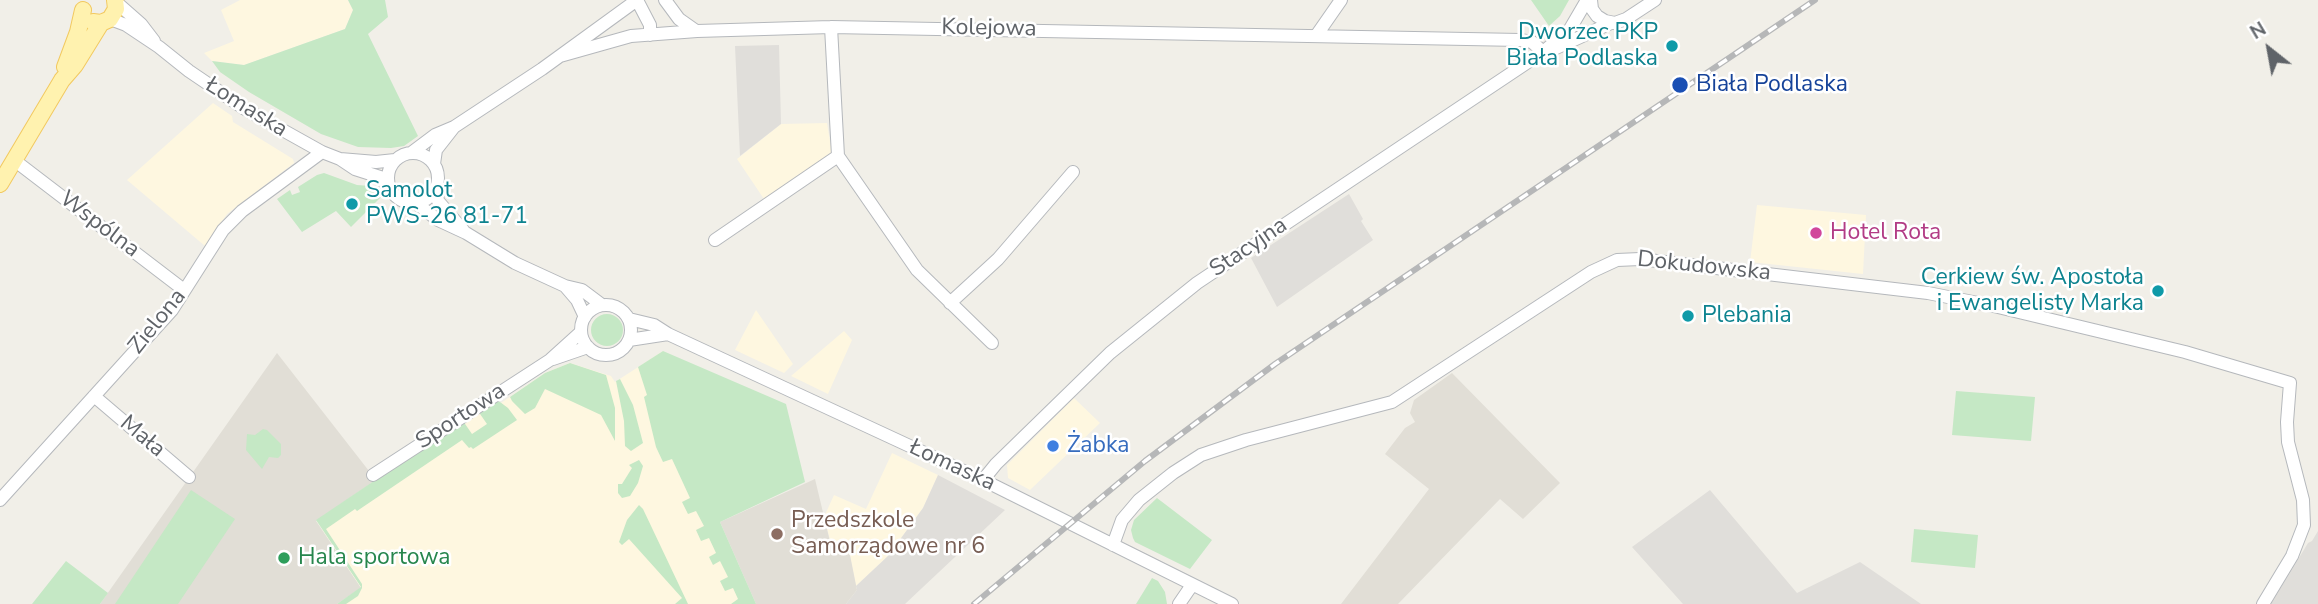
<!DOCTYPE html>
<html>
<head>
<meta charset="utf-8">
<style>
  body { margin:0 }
  #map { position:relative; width:2318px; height:604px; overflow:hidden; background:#f1efe8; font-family:"Nunito Sans",sans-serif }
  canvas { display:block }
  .north { position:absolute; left:2234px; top:14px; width:70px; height:70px; -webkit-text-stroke:5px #fff; paint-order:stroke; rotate:329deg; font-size:19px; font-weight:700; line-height:28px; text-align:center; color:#5f6368 }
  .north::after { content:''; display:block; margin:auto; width:24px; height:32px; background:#5f6368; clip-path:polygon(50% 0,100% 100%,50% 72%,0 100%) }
</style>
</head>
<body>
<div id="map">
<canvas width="2318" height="604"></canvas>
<div class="north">N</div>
</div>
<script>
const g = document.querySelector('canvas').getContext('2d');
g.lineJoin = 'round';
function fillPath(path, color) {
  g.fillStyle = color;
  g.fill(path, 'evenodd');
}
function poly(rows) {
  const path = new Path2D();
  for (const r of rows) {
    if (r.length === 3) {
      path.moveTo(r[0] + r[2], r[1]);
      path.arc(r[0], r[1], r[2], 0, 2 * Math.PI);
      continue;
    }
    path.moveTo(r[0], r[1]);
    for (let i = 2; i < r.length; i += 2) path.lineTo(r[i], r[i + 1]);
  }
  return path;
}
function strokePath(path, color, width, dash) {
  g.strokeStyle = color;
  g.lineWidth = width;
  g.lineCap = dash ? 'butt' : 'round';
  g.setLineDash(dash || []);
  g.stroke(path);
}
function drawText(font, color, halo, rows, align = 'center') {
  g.font = font + ' "Nunito Sans",sans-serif';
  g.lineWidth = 5;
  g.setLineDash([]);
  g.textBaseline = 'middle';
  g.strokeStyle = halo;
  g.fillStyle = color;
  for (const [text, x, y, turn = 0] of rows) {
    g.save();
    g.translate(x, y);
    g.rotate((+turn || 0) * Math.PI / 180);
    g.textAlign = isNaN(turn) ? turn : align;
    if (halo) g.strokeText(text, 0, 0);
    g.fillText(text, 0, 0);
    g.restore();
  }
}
fillPath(poly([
  [240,0,348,0,353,10,345,29,244,65,212,61,204,53,234,41,221,10],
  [213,103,232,116,233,122,293,159,294,163,227,214,205,246,127,180],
  [827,123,832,153,764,199,737,159,781,124],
  [1757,205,1866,215,1863,274,1750,262],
  [756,310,793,364,784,373,735,350],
  [844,331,852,340,828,394,791,376],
  [663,351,667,439,747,604,337,604,361,588,316,520,496,399,501,403,545,373,570,363,611,376,615,382],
  [1074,398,1100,423,1030,490,1008,478,1007,465],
  [892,453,938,475,923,508,888,556,856,586,848,546,833,551,824,517,834,495,866,509]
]), '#fef7e0');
fillPath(poly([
  [779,45,781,124,740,156,735,46],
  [1349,194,1363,219,1361,221,1373,240,1277,307,1251,258],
  [938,475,1005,510,905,604,846,604,857,590,856,586,888,556,923,508],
  [1710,490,1797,593,1860,562,1921,604,1683,604,1632,547],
  [2318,531,2318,604,2271,604,2308,543,2312,541]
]), '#e0deda');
fillPath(poly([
  [277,353,376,480,316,521,361,588,337,604,100,604],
  [1452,373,1560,483,1523,519,1500,499,1398,604,1341,604,1429,489,1385,454,1405,428,1415,422,1410,413,1414,400],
  [815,479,832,550,848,545,857,590,846,604,756,604,720,522]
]), '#e1ded6');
fillPath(poly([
  [348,0,385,0,388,17,368,34,418,136,404,146,391,148,358,147,321,134,249,92,220,72,212,61,244,65,345,29,353,10],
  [1531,0,1569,0,1560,16,1549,26],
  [324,173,357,185,371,186,382,196,351,227,336,211,302,232,277,199,290,190,292,195,300,192,298,187,317,175],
  [607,330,16],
  [663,351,786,404,805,482,720,522,756,604,731,604,738,599,733,588,725,591,720,581,728,577,720,561,713,565,709,557,716,553,709,538,701,541,696,530,704,526,696,511,688,514,682,502,690,498,672,459,663,462,656,447,644,397,647,395,638,367],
  [570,363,606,375,615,408,615,441,601,415,545,389,535,408,525,414,512,401,510,397,545,373],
  [620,379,633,405,643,443,631,451,625,446,624,421,616,381],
  [1956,391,2035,397,2031,441,1952,435],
  [496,399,508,408,517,420,473,449,471,447,469,448,462,440,357,511,355,509,326,529,362,584,362,588,358,596,346,604,337,604,361,587,316,520,463,421,472,434,487,424,478,411],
  [263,429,267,430,281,444,281,455,278,458,269,457,262,469,246,450,247,434,255,435],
  [639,460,643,466,638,483,630,496,622,498,618,493,618,484,622,484,632,468,629,465],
  [191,490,235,519,178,604,115,604],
  [1157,498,1212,540,1190,569,1135,542,1133,538,1131,530,1134,520],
  [639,505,643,509,688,604,675,604,682,598,629,539,622,545,619,542,627,520],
  [1914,529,1978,535,1975,568,1911,562],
  [66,561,108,593,100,604,32,604],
  [1152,578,1158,581,1165,592,1167,604,1136,604]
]), '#c5e8c5');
const minor = poly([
  [637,0,650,25,650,35],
  [665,0,679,19,696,31],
  [1591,0,1592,9,1597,16,1605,21,1615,23,1626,19,1655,0],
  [116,2,141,24,154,41],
  [110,19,126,25,159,47,189,71,245,109,322,152,340,159,376,162,395,160],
  [831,27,838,156,917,270,992,343],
  [1316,36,1341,0],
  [1554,49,1611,23],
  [560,56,631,36,697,31,831,27,1520,40,1532,42,1543,52],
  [411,153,435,135,454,127,542,69,637,0],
  [413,178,25],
  [340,159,355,169,380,177,389,188],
  [14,160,184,290],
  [434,164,436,150,454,127],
  [436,187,438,201,463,230],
  [416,203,438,220,466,233,515,263,565,286,582,290,602,305],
  [715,240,838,156],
  [565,286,577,300,585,317],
  [950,303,998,259,1073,172],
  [606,330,25],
  [629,319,654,325,668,334,983,480,1232,604],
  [629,340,668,334],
  [553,359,588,347],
  [94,396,189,477],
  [373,475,550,360,581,332],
  [983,480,996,464,1110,353,1197,283,1543,52,1570,29,1587,0],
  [0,500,172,310,223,230,242,211,322,152],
  [1113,545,1122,520,1139,500,1173,473,1201,455,1246,440,1392,402,1591,272,1617,260,1640,259,1928,293,1998,307,2185,352,2290,383,2287,422,2288,442,2303,500,2304,525,2292,556,2263,604],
  [1179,604,1192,585]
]);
const major = poly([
  [93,22,101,23,110,19,116,9,115,0],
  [65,67,78,32,83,10],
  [0,184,62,80,75,65,101,23]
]);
strokePath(minor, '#b5b8bc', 14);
strokePath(major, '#f2c960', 18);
strokePath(minor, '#fff', 12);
strokePath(major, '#fff2af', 16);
const rail = poly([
  [974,604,1145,461,1275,364,1815,0]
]);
strokePath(rail, '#b6b7b8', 6);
strokePath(rail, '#fff', 3.5, [10]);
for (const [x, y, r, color] of [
  [1672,46,7,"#0f9aa8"],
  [1680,85,9,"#1a4fb4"],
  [352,204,7,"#0f9aa8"],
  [1816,233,7,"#d1479c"],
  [2158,291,7,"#0f9aa8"],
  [1688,316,7,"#0f9aa8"],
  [1053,446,7,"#3f7fe0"],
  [777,534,7,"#8d6e63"],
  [284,558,7,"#2e9e5b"]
]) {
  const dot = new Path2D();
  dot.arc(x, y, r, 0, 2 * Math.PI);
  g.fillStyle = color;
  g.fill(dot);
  strokePath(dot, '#fff', 2.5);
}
drawText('23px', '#5f6368', '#fff', [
  ["Kolejowa",989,29,1],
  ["Łomaska",246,108,32],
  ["Wspólna",99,225,37],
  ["Stacyjna",1249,248,-34],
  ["Dokudowska",1704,267,6],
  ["Zielona",158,322,-51],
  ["Sportowa",461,417,-33],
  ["Mała",142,437,40],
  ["Łomaska",952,466,25]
]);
drawText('23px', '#0d838f', '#fff', [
  ["Dworzec PKP",1658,33],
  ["Biała Podlaska",1658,59],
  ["Samolot",366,191,"left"],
  ["PWS-26 81-71",366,217,"left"],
  ["Cerkiew św. Apostoła",2144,278],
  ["i Ewangelisty Marka",2144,304],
  ["Plebania",1702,316,"left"]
], 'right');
drawText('23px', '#164399', '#fff', [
  ["Biała Podlaska",1696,85]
], 'left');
drawText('23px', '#b23c85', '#fff', [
  ["Hotel Rota",1830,233]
], 'left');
drawText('23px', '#366cbe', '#fff', [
  ["Żabka",1067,446]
], 'left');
drawText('23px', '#785e54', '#fff', [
  ["Przedszkole",791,521],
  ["Samorządowe nr 6",791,547]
], 'left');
drawText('23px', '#27864d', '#fff', [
  ["Hala sportowa",298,558]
], 'left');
</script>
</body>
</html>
